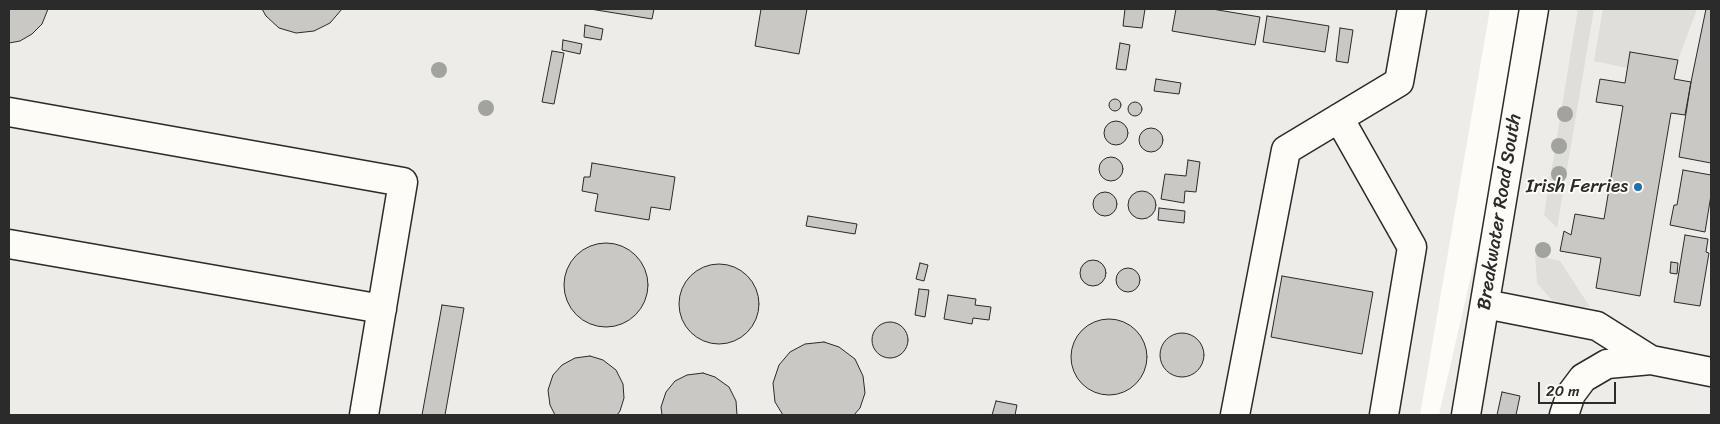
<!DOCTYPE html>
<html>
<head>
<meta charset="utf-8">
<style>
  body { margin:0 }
  #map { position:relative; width:1720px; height:424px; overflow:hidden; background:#fdfcf7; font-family:Sriracha,sans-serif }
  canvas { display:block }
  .frame { position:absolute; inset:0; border:10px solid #2b2b2b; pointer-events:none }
  .scale { position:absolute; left:1538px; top:382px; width:78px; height:22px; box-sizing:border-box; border:2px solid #2b2b2b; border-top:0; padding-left:6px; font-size:15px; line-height:18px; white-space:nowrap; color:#2b2b2b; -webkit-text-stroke:4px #fdfcf7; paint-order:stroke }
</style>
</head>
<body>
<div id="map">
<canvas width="1720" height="424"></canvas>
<div class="frame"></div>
<div class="scale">20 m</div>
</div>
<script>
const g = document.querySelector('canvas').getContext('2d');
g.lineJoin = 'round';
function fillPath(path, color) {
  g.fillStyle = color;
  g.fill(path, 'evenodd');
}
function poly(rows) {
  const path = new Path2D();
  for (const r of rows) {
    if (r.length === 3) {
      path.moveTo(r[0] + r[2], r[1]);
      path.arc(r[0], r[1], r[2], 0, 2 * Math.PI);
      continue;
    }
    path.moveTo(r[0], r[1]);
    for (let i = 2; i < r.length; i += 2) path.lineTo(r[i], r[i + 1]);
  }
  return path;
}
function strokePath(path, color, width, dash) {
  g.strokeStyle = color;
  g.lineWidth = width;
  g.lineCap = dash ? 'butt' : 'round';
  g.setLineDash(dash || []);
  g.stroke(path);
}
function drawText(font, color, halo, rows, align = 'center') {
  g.font = font + ' Sriracha,sans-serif';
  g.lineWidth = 4;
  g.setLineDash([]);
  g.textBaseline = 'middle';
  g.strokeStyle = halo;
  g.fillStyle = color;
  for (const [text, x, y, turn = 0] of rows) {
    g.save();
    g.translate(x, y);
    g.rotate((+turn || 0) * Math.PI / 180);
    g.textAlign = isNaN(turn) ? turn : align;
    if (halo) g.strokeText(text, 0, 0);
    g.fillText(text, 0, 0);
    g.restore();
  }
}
fillPath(poly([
  [9,9,1490,9,1420,415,9,415],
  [1532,9,1711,9,1711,415,1439,415]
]), '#edece8');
fillPath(poly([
  [1578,9,1594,9,1557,228,1544,215],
  [1603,9,1697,9,1678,60,1630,52,1627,68,1594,61],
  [1535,255,1560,261,1590,307,1558,307,1537,283]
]), '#dfdeda');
const building = poly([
  [9,9,48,9,42,24,32,34,20,41,9,43,9,9],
  [262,9,342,9,330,23,314,31,296,33,279,28,266,16,262,9],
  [590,9,654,9,652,19,590,9],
  [761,9,807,9,799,54,755,46,761,9],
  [1125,9,1145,9,1142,28,1123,26,1125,9],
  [1176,9,1212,9,1260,17,1255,45,1172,31,1176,9],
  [1706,9,1711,9,1711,163,1679,157,1691,82,1706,9],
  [1267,16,1329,26,1325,52,1263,42,1267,16],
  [585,25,603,29,601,40,584,37,585,25],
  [1340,28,1353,30,1348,63,1336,61,1340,28],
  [563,40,582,44,580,54,562,50,563,40],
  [1120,43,1130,45,1126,70,1116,69,1120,43],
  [552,51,564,53,554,104,542,102,552,51],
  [1630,52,1678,60,1674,79,1691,82,1685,115,1671,113,1640,296,1596,288,1601,258,1560,251,1564,231,1571,235,1575,214,1604,219,1623,106,1596,102,1600,79,1625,83,1630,52],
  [1156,79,1181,83,1179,94,1154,91,1156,79],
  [1115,105,6],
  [1135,109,7],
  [1116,133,12],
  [1151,140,12],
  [1111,169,12],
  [1188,160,1200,162,1196,192,1185,191,1184,203,1161,199,1165,174,1186,176,1188,160],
  [592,163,675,177,670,210,651,207,649,220,595,211,598,194,582,191,584,177,590,177,592,163],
  [1683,170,1711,175,1711,195,1705,232,1670,225,1674,205,1677,205,1683,170],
  [1142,205,14],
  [1105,204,12],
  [1159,208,1185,211,1184,223,1158,220,1159,208],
  [808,216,857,224,855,234,806,226,808,216],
  [1685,235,1708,239,1706,252,1709,253,1700,306,1674,302,1685,235],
  [606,285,42],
  [1093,273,13],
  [1671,262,1678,263,1677,274,1670,273,1671,262],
  [920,263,928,265,924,281,916,279,920,263],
  [719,304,40],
  [1128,280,12],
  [1282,276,1373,292,1362,354,1271,337,1282,276],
  [919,289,929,290,925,317,915,315,919,289],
  [948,295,976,299,975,305,991,307,989,320,973,318,972,324,944,319,948,295],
  [442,305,464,308,445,415,422,415,442,305],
  [1109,357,38],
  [890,340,18],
  [1182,355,22],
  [824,342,839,347,855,359,863,376,865,393,860,408,854,415,783,415,775,402,773,383,779,365,790,352,805,344,824,342],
  [590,356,603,360,616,370,623,384,624,398,620,411,617,415,555,415,550,405,548,390,553,375,562,365,575,358,590,356],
  [703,373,715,377,729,387,736,401,737,415,662,415,661,407,666,392,675,381,687,375,703,373],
  [1502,392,1520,396,1516,415,1497,415,1502,392],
  [996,401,1017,405,1015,415,992,415,996,401]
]);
fillPath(building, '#c9c8c4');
strokePath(building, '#2b2b2b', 1);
const minor = poly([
  [9,112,403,182,364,415],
  [1339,118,1412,247,1384,415],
  [9,244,382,309],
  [1485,304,1597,326,1651,360,1711,372],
  [1235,415,1286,150,1399,82,1412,9],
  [1466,415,1534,9],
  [1564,415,1571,394,1583,378,1607,364,1651,360]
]);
strokePath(minor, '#2b2b2b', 31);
strokePath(minor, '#fdfcf7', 28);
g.fillStyle = '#a2a29f';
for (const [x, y] of [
  [439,70],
  [486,108],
  [1565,114],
  [1559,146],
  [1559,174],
  [1543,250]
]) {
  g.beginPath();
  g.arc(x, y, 8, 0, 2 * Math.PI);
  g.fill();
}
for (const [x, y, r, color] of [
  [1638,187,5,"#1f6fb2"]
]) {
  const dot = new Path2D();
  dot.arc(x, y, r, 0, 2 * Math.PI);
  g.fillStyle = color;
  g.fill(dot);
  strokePath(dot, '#fdfcf7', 2);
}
drawText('19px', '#2b2b2b', '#fdfcf7', [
  ["Irish Ferries",1628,187]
], 'right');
drawText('19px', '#2b2b2b', '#fdfcf7', [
  ["Breakwater Road South",1500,212,-81]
]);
</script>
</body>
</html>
